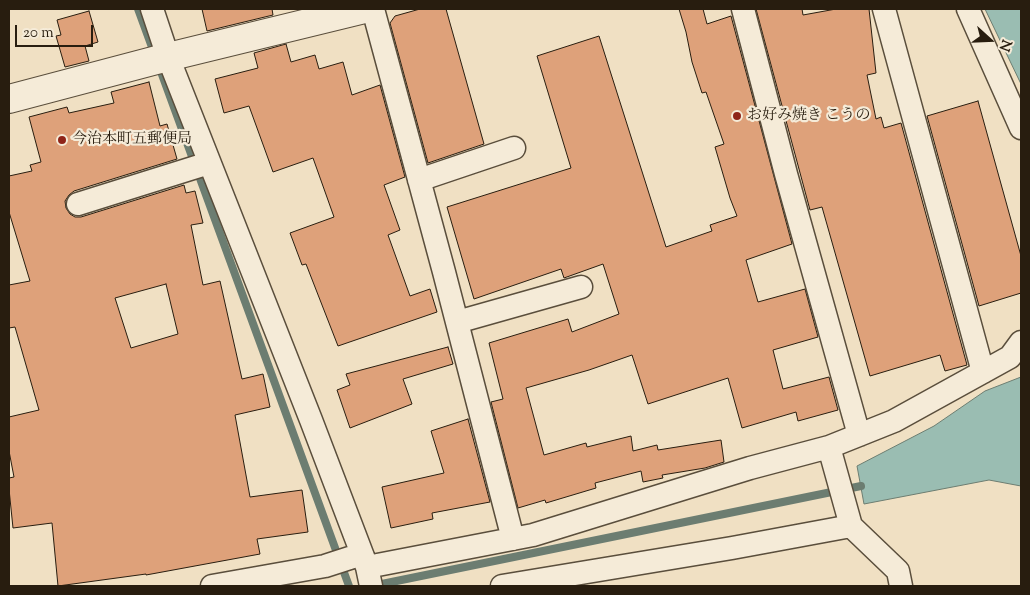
<!DOCTYPE html>
<html>
<head>
<meta charset="utf-8">
<style>
  body { margin:0 }
  #map { position:relative; width:1030px; height:595px; overflow:hidden; background:#f0e0c3; font-family:"Sorts Mill Goudy",serif }
  canvas { display:block }
  .frame { position:absolute; inset:0; border:10px solid #281d0f; pointer-events:none }
  .north { position:absolute; left:965px; top:15px; width:50px; height:50px; -webkit-text-stroke:4px #f5ebd8; paint-order:stroke; rotate:110deg; font-size:14px; font-weight:700; line-height:20px; text-align:center; color:#281d0f }
  .north::after { content:''; display:block; margin:auto; width:18px; height:22px; background:#281d0f; clip-path:polygon(50% 0,100% 100%,50% 72%,0 100%) }
  .scale { position:absolute; left:15px; top:25px; width:78px; height:22px; box-sizing:border-box; border:2px solid #281d0f; border-top:0; padding-left:6px; font-size:15px; line-height:18px; white-space:nowrap; color:#281d0f; -webkit-text-stroke:4px #f5ebd8; paint-order:stroke }
</style>
</head>
<body>
<div id="map">
<canvas width="1030" height="595"></canvas>
<div class="frame"></div>
<div class="north">N</div>
<div class="scale">20 m</div>
</div>
<script>
const g = document.querySelector('canvas').getContext('2d');
g.lineJoin = 'round';
function fillPath(path, color) {
  g.fillStyle = color;
  g.fill(path, 'evenodd');
}
function poly(rows) {
  const path = new Path2D();
  for (const r of rows) {
    path.moveTo(r[0], r[1]);
    for (let i = 2; i < r.length; i += 2) path.lineTo(r[i], r[i + 1]);
  }
  return path;
}
function strokePath(path, color, width, dash) {
  g.strokeStyle = color;
  g.lineWidth = width;
  g.lineCap = dash ? 'butt' : 'round';
  g.setLineDash(dash || []);
  g.stroke(path);
}
function drawText(font, color, halo, rows, align = 'center') {
  g.font = font + ' "Sorts Mill Goudy","Noto Serif JP",serif';
  g.lineWidth = 4.5;
  g.setLineDash([]);
  g.textBaseline = 'middle';
  g.strokeStyle = halo;
  g.fillStyle = color;
  for (const [text, x, y, turn = 0] of rows) {
    g.save();
    g.translate(x, y);
    g.rotate((+turn || 0) * Math.PI / 180);
    g.textAlign = isNaN(turn) ? turn : align;
    if (halo) g.strokeText(text, 0, 0);
    g.fillText(text, 0, 0);
    g.restore();
  }
}
const water = poly([
  [985,9,1021,9,1021,84,985,9],
  [1021,377,1021,486,989,480,864,504,857,466,934,426,985,391,1021,377]
]);
fillPath(water, '#9abdb2');
strokePath(water, '#6c7d71', 1);
strokePath(poly([
  [138,9,349,586],
  [372,586,861,486]
]), '#6c7d71', 8);
const building = poly([
  [202,9,272,9,273,15,207,31,202,9],
  [420,9,446,9,484,144,428,163,390,23,395,16,420,9],
  [679,9,703,9,707,24,731,16,792,244,746,260,758,302,805,289,818,337,773,350,783,389,829,377,838,410,798,421,796,412,742,428,728,378,648,404,632,355,589,370,526,388,544,455,586,443,587,447,631,436,633,451,657,445,658,450,721,440,724,462,705,468,662,475,663,478,643,482,641,471,595,483,596,488,546,503,545,500,518,508,491,402,503,399,489,343,568,319,572,332,619,314,603,264,564,278,561,269,474,299,447,207,571,168,537,56,599,36,666,247,712,231,710,225,737,216,730,198,715,147,724,144,706,92,702,93,692,62,686,32,679,9],
  [756,9,802,9,803,15,836,9,869,9,876,73,867,75,876,119,881,117,884,128,901,123,967,365,945,371,940,355,870,376,822,207,810,210,756,9],
  [89,11,98,42,85,46,89,61,65,67,56,36,61,35,57,20,89,11],
  [286,44,291,62,315,55,319,69,343,62,352,95,380,85,405,177,384,185,400,230,388,235,410,296,430,289,437,312,338,346,306,264,302,265,290,233,334,217,313,158,273,172,249,106,224,113,215,79,258,68,254,53,286,44],
  [149,82,160,126,167,124,177,159,74,191,69,195,65,201,66,208,70,214,75,217,81,217,184,185,186,193,195,191,203,223,191,225,203,285,220,281,242,379,263,374,270,407,235,415,250,497,302,490,308,532,257,539,260,554,146,575,146,574,58,586,52,523,13,528,9,489,9,478,14,477,9,451,9,417,39,410,15,327,9,328,9,285,30,281,9,212,9,176,32,171,30,165,41,162,29,117,67,107,69,113,114,103,111,92,149,82],
  [166,284,178,334,131,348,115,298,166,284],
  [978,101,1021,256,1021,293,979,306,927,116,978,101],
  [448,347,453,364,403,379,412,404,350,428,337,390,350,385,346,374,448,347],
  [468,419,490,502,432,513,433,519,391,528,382,487,444,473,431,431,468,419]
]);
fillPath(building, '#dea17a');
strokePath(building, '#281d0f', 1);
const minor = poly([
  [152,9,168,57,311,420,367,567,371,586],
  [373,9,444,272,513,539],
  [743,9,786,174,859,435],
  [884,9,983,372],
  [968,9,1021,128],
  [419,180,514,148],
  [78,204,209,163],
  [457,322,581,287],
  [829,447,851,526,898,571,901,586],
  [367,567,533,535,750,468,829,447,894,421,1010,357,1021,342],
  [212,586,325,566,362,554],
  [502,586,732,548,851,526]
]);
const tertiary = poly([
  [9,99,168,57,365,9]
]);
strokePath(minor, '#5a4e3c', 25);
strokePath(tertiary, '#5a4e3c', 30);
strokePath(minor, '#f5ebd8', 22);
strokePath(tertiary, '#f5ebd8', 28);
for (const [x, y, r, color] of [
  [737,116,5,"#8f2418"],
  [62,140,5,"#8f2418"]
]) {
  const dot = new Path2D();
  dot.arc(x, y, r, 0, 2 * Math.PI);
  g.fillStyle = color;
  g.fill(dot);
  strokePath(dot, '#f5ebd8', 2);
}
drawText('15px', '#281d0f', '#f5ebd8', [
  ["お好み焼き こうの",747,116],
  ["今治本町五郵便局",72,140]
], 'left');
</script>
</body>
</html>
